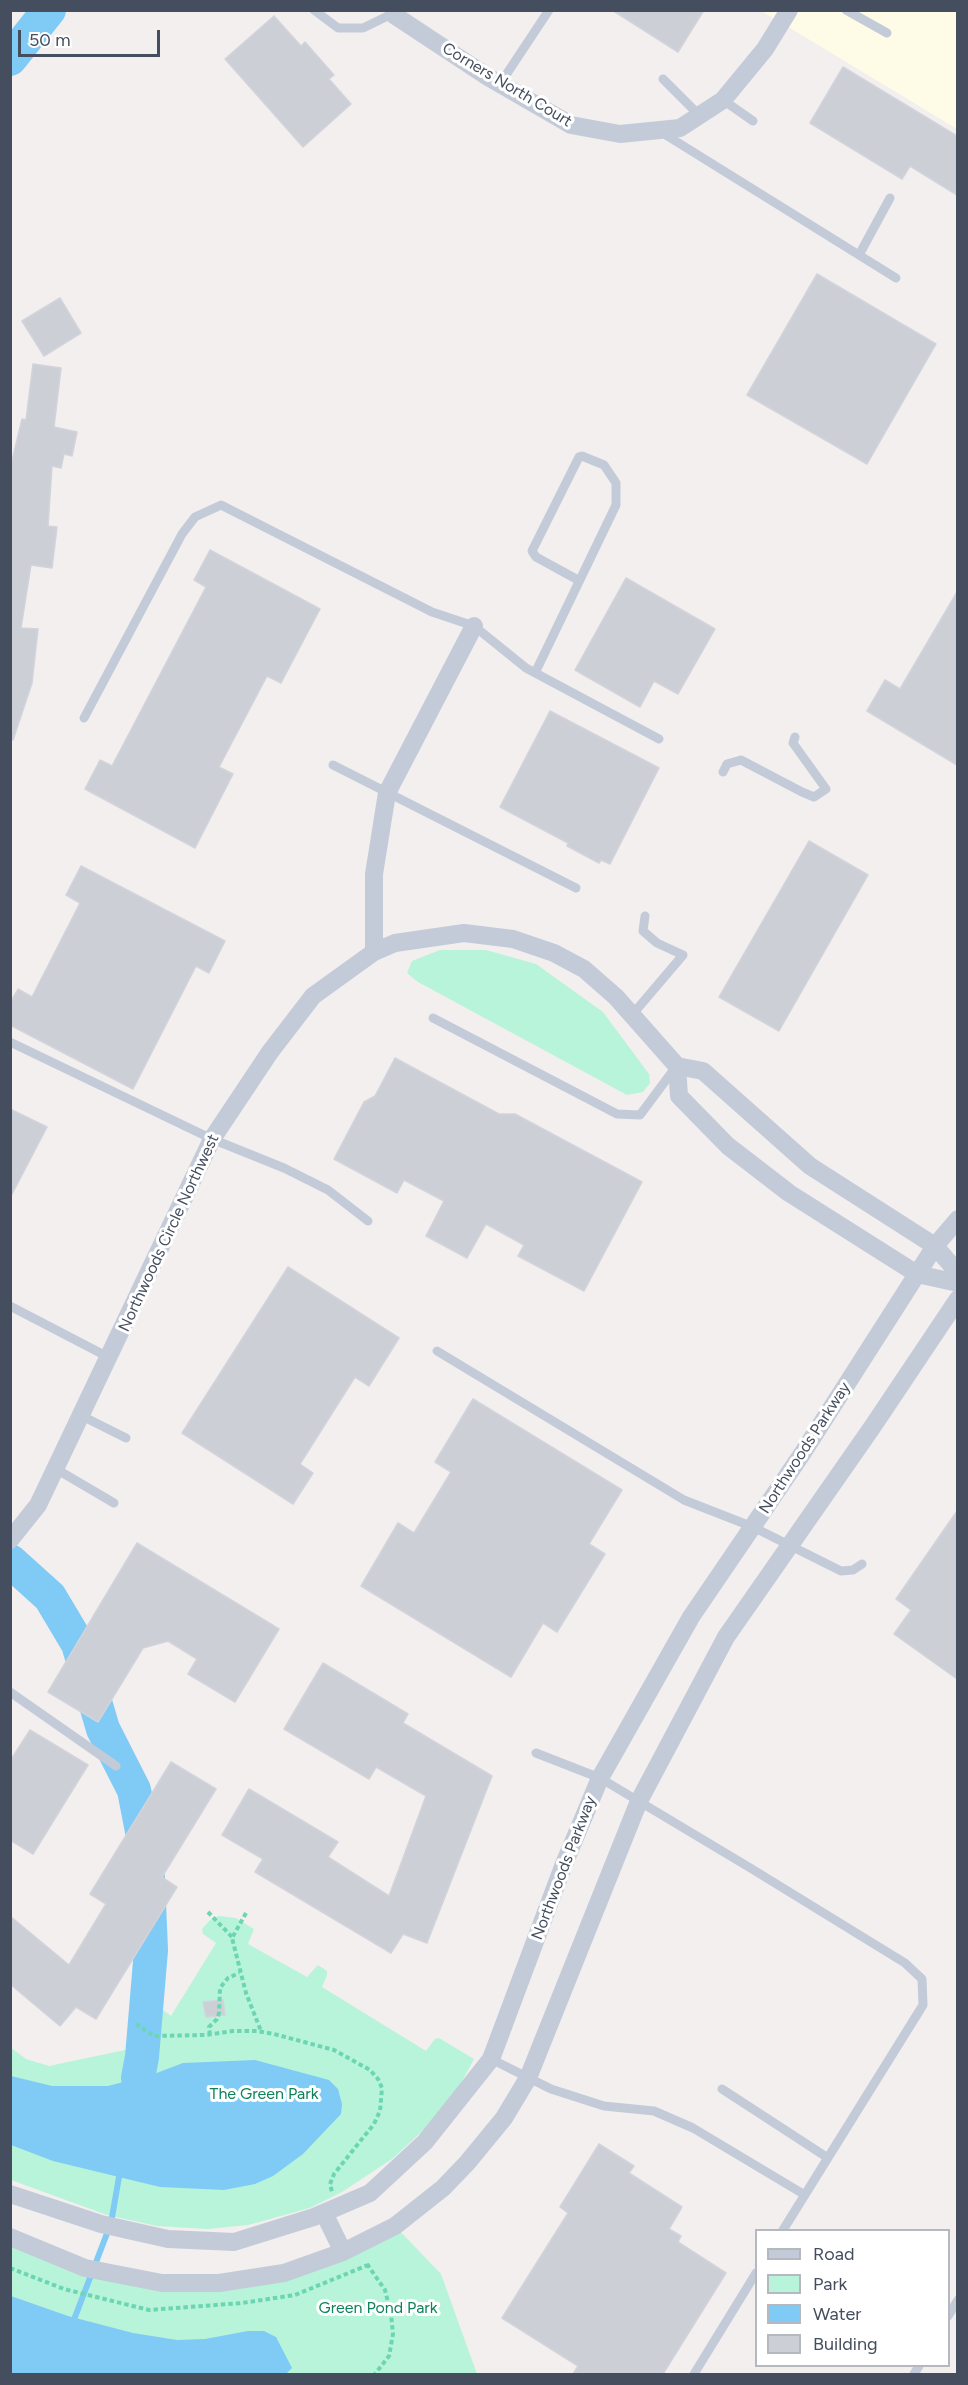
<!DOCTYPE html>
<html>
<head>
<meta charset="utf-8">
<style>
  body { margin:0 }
  #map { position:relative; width:968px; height:2385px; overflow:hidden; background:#f2efee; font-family:Figtree,sans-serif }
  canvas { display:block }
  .frame { position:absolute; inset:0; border:12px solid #454e5e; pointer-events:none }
  .legend { position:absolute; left:755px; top:2229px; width:195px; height:138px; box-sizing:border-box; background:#fff; border:2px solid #b5b8bf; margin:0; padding:8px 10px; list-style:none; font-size:18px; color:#454e5e }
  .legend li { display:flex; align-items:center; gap:12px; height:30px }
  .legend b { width:30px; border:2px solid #b5b8bf }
  .scale { position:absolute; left:18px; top:30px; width:142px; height:27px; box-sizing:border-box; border:3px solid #454e5e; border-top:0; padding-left:8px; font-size:18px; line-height:21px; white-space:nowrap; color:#454e5e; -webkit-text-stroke:4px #fff; paint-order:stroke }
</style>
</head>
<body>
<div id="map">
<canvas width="968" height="2385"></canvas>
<div class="frame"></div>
<ul class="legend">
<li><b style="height:8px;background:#c4cbd8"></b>Road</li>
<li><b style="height:16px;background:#b8f4d9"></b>Park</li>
<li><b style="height:16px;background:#80caf6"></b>Water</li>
<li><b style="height:16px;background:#cdcfd7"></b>Building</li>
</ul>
<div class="scale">50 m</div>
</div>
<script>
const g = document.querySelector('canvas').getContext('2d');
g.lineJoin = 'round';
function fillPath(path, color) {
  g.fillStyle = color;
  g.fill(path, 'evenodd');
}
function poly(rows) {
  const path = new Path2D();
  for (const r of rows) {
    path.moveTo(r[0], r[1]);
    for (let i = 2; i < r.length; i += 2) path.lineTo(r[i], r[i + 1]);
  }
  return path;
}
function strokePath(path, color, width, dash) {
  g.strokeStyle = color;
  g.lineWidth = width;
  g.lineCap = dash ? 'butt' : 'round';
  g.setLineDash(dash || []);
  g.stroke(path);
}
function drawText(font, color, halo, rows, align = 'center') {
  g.font = font + ' Figtree,sans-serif';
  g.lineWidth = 6;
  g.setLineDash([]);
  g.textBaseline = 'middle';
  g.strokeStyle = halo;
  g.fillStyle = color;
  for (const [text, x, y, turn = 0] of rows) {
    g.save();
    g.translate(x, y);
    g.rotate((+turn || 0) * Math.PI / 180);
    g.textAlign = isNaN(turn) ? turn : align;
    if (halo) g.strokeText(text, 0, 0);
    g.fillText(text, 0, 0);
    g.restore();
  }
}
fillPath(poly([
  [761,11,957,11,957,129,795,31]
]), '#fefbe6');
fillPath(poly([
  [440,950,486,950,536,964,603,1012,649,1074,650,1083,643,1092,627,1095,418,982,407,973,412,961],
  [219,1916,236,1918,254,1929,248,1944,307,1977,318,1965,327,1971,327,1975,322,1987,426,2051,435,2039,439,2038,474,2059,460,2085,431,2123,392,2159,342,2192,310,2208,248,2225,207,2229,157,2226,107,2215,11,2180,10,2047,26,2059,49,2066,125,2050,138,2039,157,2010,162,2009,171,2016,216,1943,203,1934,202,1929,210,1920],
  [395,2226,441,2274,477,2374,11,2374,10,2237,162,2283,284,2273]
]), '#b8f4d9');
fillPath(poly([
  [255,2060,329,2080,338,2089,342,2104,341,2114,303,2154,273,2176,255,2184,224,2190,160,2187,53,2161,11,2145,11,2076,52,2086,108,2086,154,2074,183,2063],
  [11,2296,68,2316,133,2333,177,2340,205,2339,248,2331,264,2331,276,2337,292,2368,286,2374,11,2374]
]), '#80caf6');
strokePath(poly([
  [75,2317,111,2223,119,2177]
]), '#80caf6', 6);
strokePath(poly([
  [10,59,49,10],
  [10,1561,50,1597,78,1644,103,1729,134,1790,147,1857,151,1950,142,2057,138,2078]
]), '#80caf6', 34);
const building = poly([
  [612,10,704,10,678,52,612,10],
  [274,16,301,46,305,42,334,75,329,79,351,104,303,147,225,59,274,16],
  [843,67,957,136,957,195,910,166,902,179,810,123,843,67],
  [817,274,936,344,867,464,747,395,817,274],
  [60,298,81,333,44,356,22,321,60,298],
  [33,364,61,368,54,427,77,432,72,456,64,454,61,468,52,466,48,526,57,527,52,568,31,565,21,628,38,629,32,683,13,740,10,739,10,469,22,419,26,420,33,364],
  [210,550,320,609,281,683,267,676,219,767,233,774,195,848,85,789,100,760,112,766,206,587,194,580,210,550],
  [626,578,715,629,678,694,654,681,640,707,575,670,626,578],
  [957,592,957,765,867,711,885,680,900,689,957,592],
  [550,711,659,768,610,864,601,860,599,863,567,846,568,843,500,807,550,711],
  [809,841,868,875,779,1031,719,997,809,841],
  [81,866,225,941,209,973,196,966,133,1089,10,1025,10,1003,18,989,32,997,80,903,66,895,81,866],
  [395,1058,499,1114,515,1114,642,1182,584,1291,518,1256,524,1245,486,1224,467,1258,426,1236,444,1201,404,1180,397,1193,334,1159,364,1102,375,1096,395,1058],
  [10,1109,47,1127,10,1198,10,1109],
  [288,1267,399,1338,369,1386,355,1377,300,1464,313,1473,293,1504,182,1433,288,1267],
  [473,1399,622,1490,589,1544,605,1554,557,1632,543,1623,511,1677,361,1586,398,1523,414,1533,451,1472,435,1462,473,1399],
  [957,1511,957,1679,894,1634,911,1610,896,1599,957,1511],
  [137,1543,279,1629,235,1702,188,1674,197,1659,168,1641,143,1648,98,1722,48,1692,137,1543],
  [323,1663,408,1714,403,1723,492,1776,427,1943,403,1934,391,1953,255,1872,263,1859,222,1835,249,1789,338,1842,328,1857,389,1896,426,1796,376,1767,369,1779,284,1729,323,1663],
  [30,1730,88,1765,33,1854,10,1840,10,1761,30,1730],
  [171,1762,216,1789,162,1877,177,1887,96,2019,76,2007,60,2026,10,1984,10,1916,69,1965,106,1904,90,1894,171,1762],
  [223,2000,225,2015,206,2017,203,2002,223,2000],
  [599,2144,634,2166,629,2173,682,2207,669,2229,681,2236,678,2242,726,2273,663,2374,573,2374,578,2366,502,2318,568,2213,560,2207,599,2144]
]);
fillPath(building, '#cdcfd7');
strokePath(building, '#d2d3db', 1.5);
strokePath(poly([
  [208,1912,232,1937],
  [246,1913,232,1938,246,1993,261,2031],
  [136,2024,154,2036,206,2035,233,2031,257,2031,274,2034,334,2050,370,2070,378,2079,382,2088,380,2111,374,2124,334,2174,330,2184,332,2192],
  [210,2035,209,2027,217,2019,219,2013,220,1988,228,1978,239,1973],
  [367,2264,385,2290,391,2314,393,2334,389,2356,375,2374],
  [10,2268,64,2289,149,2310,242,2303,295,2295,368,2265]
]), '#6cd6b3', 4, [4.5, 3]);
strokePath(poly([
  [314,10,338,28,363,28,396,12],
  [846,10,887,33],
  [663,79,699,115],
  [500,84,549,10],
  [723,100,753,121],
  [661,132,896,278],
  [859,255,890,198],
  [535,673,616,505,616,483,604,465,582,456,579,457,532,551,536,557,578,580],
  [84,718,182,534,195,517,221,505,432,612,474,626,526,668,659,739],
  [333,765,576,888],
  [723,772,727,764,741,760,802,792,814,797,826,789,793,743,795,737],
  [632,1015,683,955,657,943,643,931,645,916],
  [433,1018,617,1114,640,1115,675,1068],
  [10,1042,212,1139,284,1168,328,1190,368,1221],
  [10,1306,110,1358],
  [437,1351,684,1500,753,1527,841,1571,853,1570,862,1564],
  [82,1416,126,1438],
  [56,1469,114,1503],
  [10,1692,116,1766],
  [536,1753,600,1778,752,1869,905,1963,922,1979,923,2005,783,2230],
  [491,2059,551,2089,604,2106,654,2111,693,2128,805,2195],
  [722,2089,828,2158],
  [948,2316,958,2300],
  [694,2374,756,2273],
  [914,2374,919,2366]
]), '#c4cbd8', 9);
strokePath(poly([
  [394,15,488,77,571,125,620,134,680,128,723,100,765,49,789,10],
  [374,952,374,874,387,793,474,626],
  [677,1066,679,1096,728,1146,789,1193,917,1274,958,1283],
  [10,1540,38,1505,212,1139,270,1052,313,996,374,952,395,943,464,933,513,939,554,953,584,969,616,997,677,1066,703,1071,810,1166,935,1246,958,1273],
  [10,2194,101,2224,168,2239,234,2242,314,2217,370,2193,425,2142,491,2059,564,1864,600,1778,691,1617,802,1454,935,1246,958,1219],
  [324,2213,343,2252],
  [10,2237,85,2268,162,2283,219,2283,284,2273,343,2252,395,2226,443,2188,467,2163,504,2118,528,2078,639,1801,726,1637,873,1426,958,1299]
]), '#c4cbd8', 18);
drawText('16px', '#454e5e', '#fff', [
  ["Corners North Court",507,85,31],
  ["Northwoods Circle Northwest",169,1233,-65],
  ["Northwoods Parkway",805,1448,-57],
  ["Northwoods Parkway",564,1868,-69]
]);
drawText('16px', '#0d825b', '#fff', [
  ["The Green Park",264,2094],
  ["Green Pond Park",378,2308]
]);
</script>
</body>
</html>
